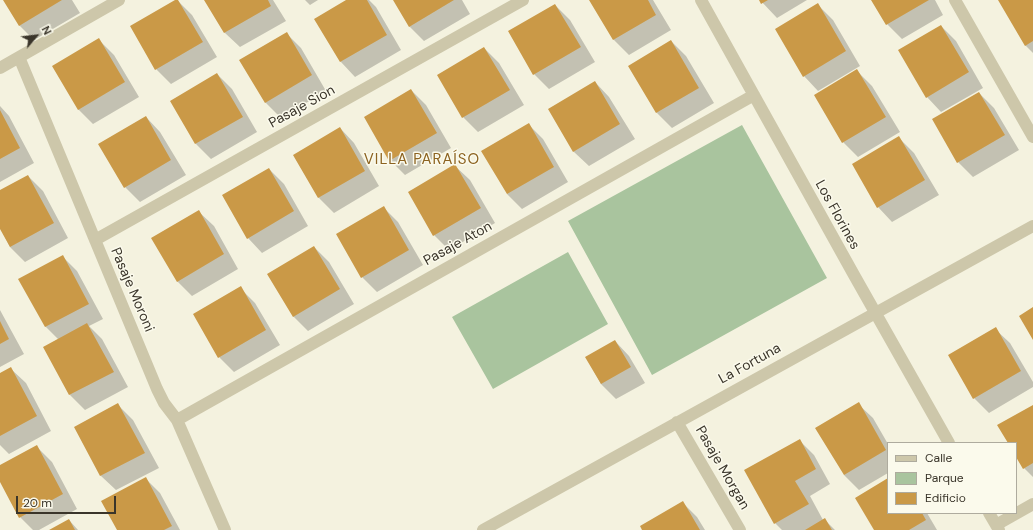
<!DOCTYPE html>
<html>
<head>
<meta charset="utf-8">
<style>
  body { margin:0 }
  #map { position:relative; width:1033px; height:530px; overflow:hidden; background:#f4f2df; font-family:"DM Sans",sans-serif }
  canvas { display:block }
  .legend { position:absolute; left:887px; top:442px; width:130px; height:72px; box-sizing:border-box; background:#fbfaec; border:1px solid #aeab9e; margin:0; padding:5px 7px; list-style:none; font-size:12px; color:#3a352a }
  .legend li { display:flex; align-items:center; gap:8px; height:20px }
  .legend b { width:20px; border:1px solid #aeab9e }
  .north { position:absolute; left:16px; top:16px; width:40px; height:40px; -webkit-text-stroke:3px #fbfaec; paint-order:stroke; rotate:62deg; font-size:11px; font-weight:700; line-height:16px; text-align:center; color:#3a352a }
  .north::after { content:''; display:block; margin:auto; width:14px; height:18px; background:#3a352a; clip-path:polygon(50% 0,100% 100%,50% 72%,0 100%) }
  .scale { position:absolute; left:16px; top:496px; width:100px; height:18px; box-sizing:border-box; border:2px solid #3a352a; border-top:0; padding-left:5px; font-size:12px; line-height:14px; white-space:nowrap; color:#3a352a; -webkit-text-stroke:3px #fbfaec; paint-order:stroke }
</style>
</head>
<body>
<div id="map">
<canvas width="1033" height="530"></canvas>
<ul class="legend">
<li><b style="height:5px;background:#cdc7aa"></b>Calle</li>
<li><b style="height:11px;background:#a9c49e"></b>Parque</li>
<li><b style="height:11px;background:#ca9947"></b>Edificio</li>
</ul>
<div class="north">N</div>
<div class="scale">20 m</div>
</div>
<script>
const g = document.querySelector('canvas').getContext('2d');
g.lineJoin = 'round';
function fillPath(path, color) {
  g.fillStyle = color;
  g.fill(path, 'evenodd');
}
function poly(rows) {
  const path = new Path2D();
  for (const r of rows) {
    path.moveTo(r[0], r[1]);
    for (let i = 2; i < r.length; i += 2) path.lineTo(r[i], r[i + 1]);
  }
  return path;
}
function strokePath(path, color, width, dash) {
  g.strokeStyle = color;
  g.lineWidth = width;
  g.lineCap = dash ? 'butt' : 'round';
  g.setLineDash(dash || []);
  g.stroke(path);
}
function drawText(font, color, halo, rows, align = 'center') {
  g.font = font + ' "DM Sans",sans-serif';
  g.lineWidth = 3;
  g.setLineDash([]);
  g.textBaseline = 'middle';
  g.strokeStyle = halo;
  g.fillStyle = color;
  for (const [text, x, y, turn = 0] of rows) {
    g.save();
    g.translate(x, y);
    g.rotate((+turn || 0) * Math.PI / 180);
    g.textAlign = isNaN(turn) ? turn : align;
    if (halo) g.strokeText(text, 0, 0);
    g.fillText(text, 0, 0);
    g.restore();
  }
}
fillPath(poly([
  [742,125,827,278,652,375,568,221],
  [568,252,608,324,493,389,452,317]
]), '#a9c49e');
fillPath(poly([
  [5,0,72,0,80,13,34,40,19,25],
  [177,0,192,15,217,57,171,84,156,69],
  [205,0,273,0,286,21,240,47,225,33],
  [305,0,318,0,310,5],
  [348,0,369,0,376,7,401,50,355,77,341,62,315,19],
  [394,0,462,0,470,14,424,41,409,26],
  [590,0,653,0,671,30,629,55,614,40],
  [760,0,807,0,777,18],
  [873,0,935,0,943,15,902,39,887,24],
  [999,0,1033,0,1033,53,1025,45],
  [555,5,570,20,595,62,549,89,534,74,509,32],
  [818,5,833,20,860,66,818,91,804,76],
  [941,26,956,41,983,88,941,112,927,97],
  [287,34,301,48,326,91,281,118,266,103,241,60],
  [99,40,114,55,139,97,93,124,78,109],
  [671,41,686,56,714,103,672,128,657,113,630,66],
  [484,48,499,63,524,105,478,132,463,117,438,75],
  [857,71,872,86,900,132,858,157,843,142],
  [217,74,232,89,257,132,211,159,196,144,171,101],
  [595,82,609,97,635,139,589,166,574,152,549,109],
  [411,90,426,105,451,148,405,175,390,160],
  [979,93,994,108,1019,150,973,177,958,162],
  [0,106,9,116,34,163,0,182],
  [146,117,160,132,186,175,140,202,125,187],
  [528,124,543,139,568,182,522,209,507,194],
  [340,128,354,143,379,186,334,213,319,198,294,156],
  [899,138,914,153,939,195,892,222,878,207],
  [455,166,470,180,495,223,449,250,434,235],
  [269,169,284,184,308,226,262,253,248,238],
  [28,176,43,191,68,238,25,262,10,247,0,227,0,191],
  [383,207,398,222,423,265,377,292,362,277],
  [199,212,214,226,238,269,192,296,177,281],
  [314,247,329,262,354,304,308,331,293,316],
  [62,256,77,271,103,319,89,326,102,339,128,387,85,410,70,395,44,347,59,340,45,326],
  [240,288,255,303,280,345,234,372,219,357,195,315],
  [0,310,24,354,0,367],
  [995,329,1010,343,1033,382,1033,387,989,413,974,398],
  [615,341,629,356,645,383,616,399,601,384,586,357],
  [11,369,26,383,51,431,9,454,0,445,0,375],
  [858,404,873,418,888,444,888,473,859,490,844,475],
  [118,405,133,420,159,468,116,490,101,476,75,428],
  [1033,406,1033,477,1024,468,1016,455,1016,443,1009,443],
  [799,440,814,455,830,484,810,496,823,520,825,520,835,530,782,530,775,523],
  [37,447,52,462,77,509,39,530,33,530,20,517,0,480,0,466],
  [145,478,160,493,180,530,118,530],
  [888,479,888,513,927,513,937,530,875,530],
  [682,502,697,517,705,530,643,530],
  [69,520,78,530,51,530]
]), '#0003');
fillPath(poly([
  [3,0,62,0,19,26],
  [175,0,178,0,203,42,155,70,130,26],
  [204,0,268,0,271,6,224,33],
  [346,0,367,0,387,35,340,62,314,19],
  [393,0,454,0,409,27],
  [589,0,648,0,656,15,613,40],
  [759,0,768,0,761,4],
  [871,0,929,0,886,25],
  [998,0,1033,0,1033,41,1025,46],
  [818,3,846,51,803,77,775,29],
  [555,4,581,47,533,75,508,31],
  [941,25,969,72,926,98,898,50],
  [287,32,312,75,265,103,239,60],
  [99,38,125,82,78,110,52,66],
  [671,40,699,88,656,113,628,66],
  [484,47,510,90,462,118,437,75],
  [857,69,886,117,842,143,814,95],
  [217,73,243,117,195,144,170,101],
  [595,81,620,124,573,152,548,109],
  [411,89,437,133,389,161,364,117],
  [979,92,1005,135,957,163,932,119],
  [0,110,20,148,0,159],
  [146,116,171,160,124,188,98,144],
  [529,123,554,167,507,194,481,151],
  [340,127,365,171,318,198,293,155],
  [899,136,925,180,877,208,852,164],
  [455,164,481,208,433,236,408,192],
  [269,168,294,211,247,239,222,195],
  [28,175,54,223,10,247,0,229,0,190],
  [384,206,409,250,361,278,336,234],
  [199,210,224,254,177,282,151,238],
  [314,246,340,289,293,317,267,274],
  [63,255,89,304,45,327,18,279],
  [241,286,266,330,218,358,193,314],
  [1033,307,1033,340,1019,316],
  [0,321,9,339,0,344],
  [87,323,114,372,69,395,43,347],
  [996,327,1021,371,973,399,948,355],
  [615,340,631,367,601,384,585,357],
  [11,367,37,416,0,436,0,373],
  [859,402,886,450,844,475,815,428],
  [118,403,145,453,100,476,74,427],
  [1033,405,1033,463,1023,469,1016,457,1016,443,1008,443,997,425],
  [800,439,816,469,795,481,809,504,774,524,744,470],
  [37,445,63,494,19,518,0,482,0,465],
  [146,477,172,526,164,530,117,530,101,501],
  [888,478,888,513,922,513,926,520,909,530,874,530,855,498],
  [683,501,700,530,642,530,640,526],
  [825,518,832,530,805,530],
  [69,519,75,530,49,530]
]), '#ca9947');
strokePath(poly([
  [701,0,854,275,949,443],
  [955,0,1033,137],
  [19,57,157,389,164,403,177,420,225,530],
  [0,68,119,0],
  [95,240,523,0],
  [177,420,754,95],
  [677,422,740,530],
  [989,513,999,530],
  [996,525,1033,504],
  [483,530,1033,226]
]), '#cdc7aa', 12);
drawText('14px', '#3a352a', '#fbfaec', [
  ["Pasaje Sion",302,107,-29],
  ["Los Florines",837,215,61],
  ["Pasaje Aton",458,244,-29],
  ["Pasaje Moroni",132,290,67],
  ["La Fortuna",750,364,-29],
  ["Pasaje Morgan",722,468,60]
]);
g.letterSpacing = '1px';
drawText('15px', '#8c6320', '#fbfaec', [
  ["VILLA PARAÍSO",422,160]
]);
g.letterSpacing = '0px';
</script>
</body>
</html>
